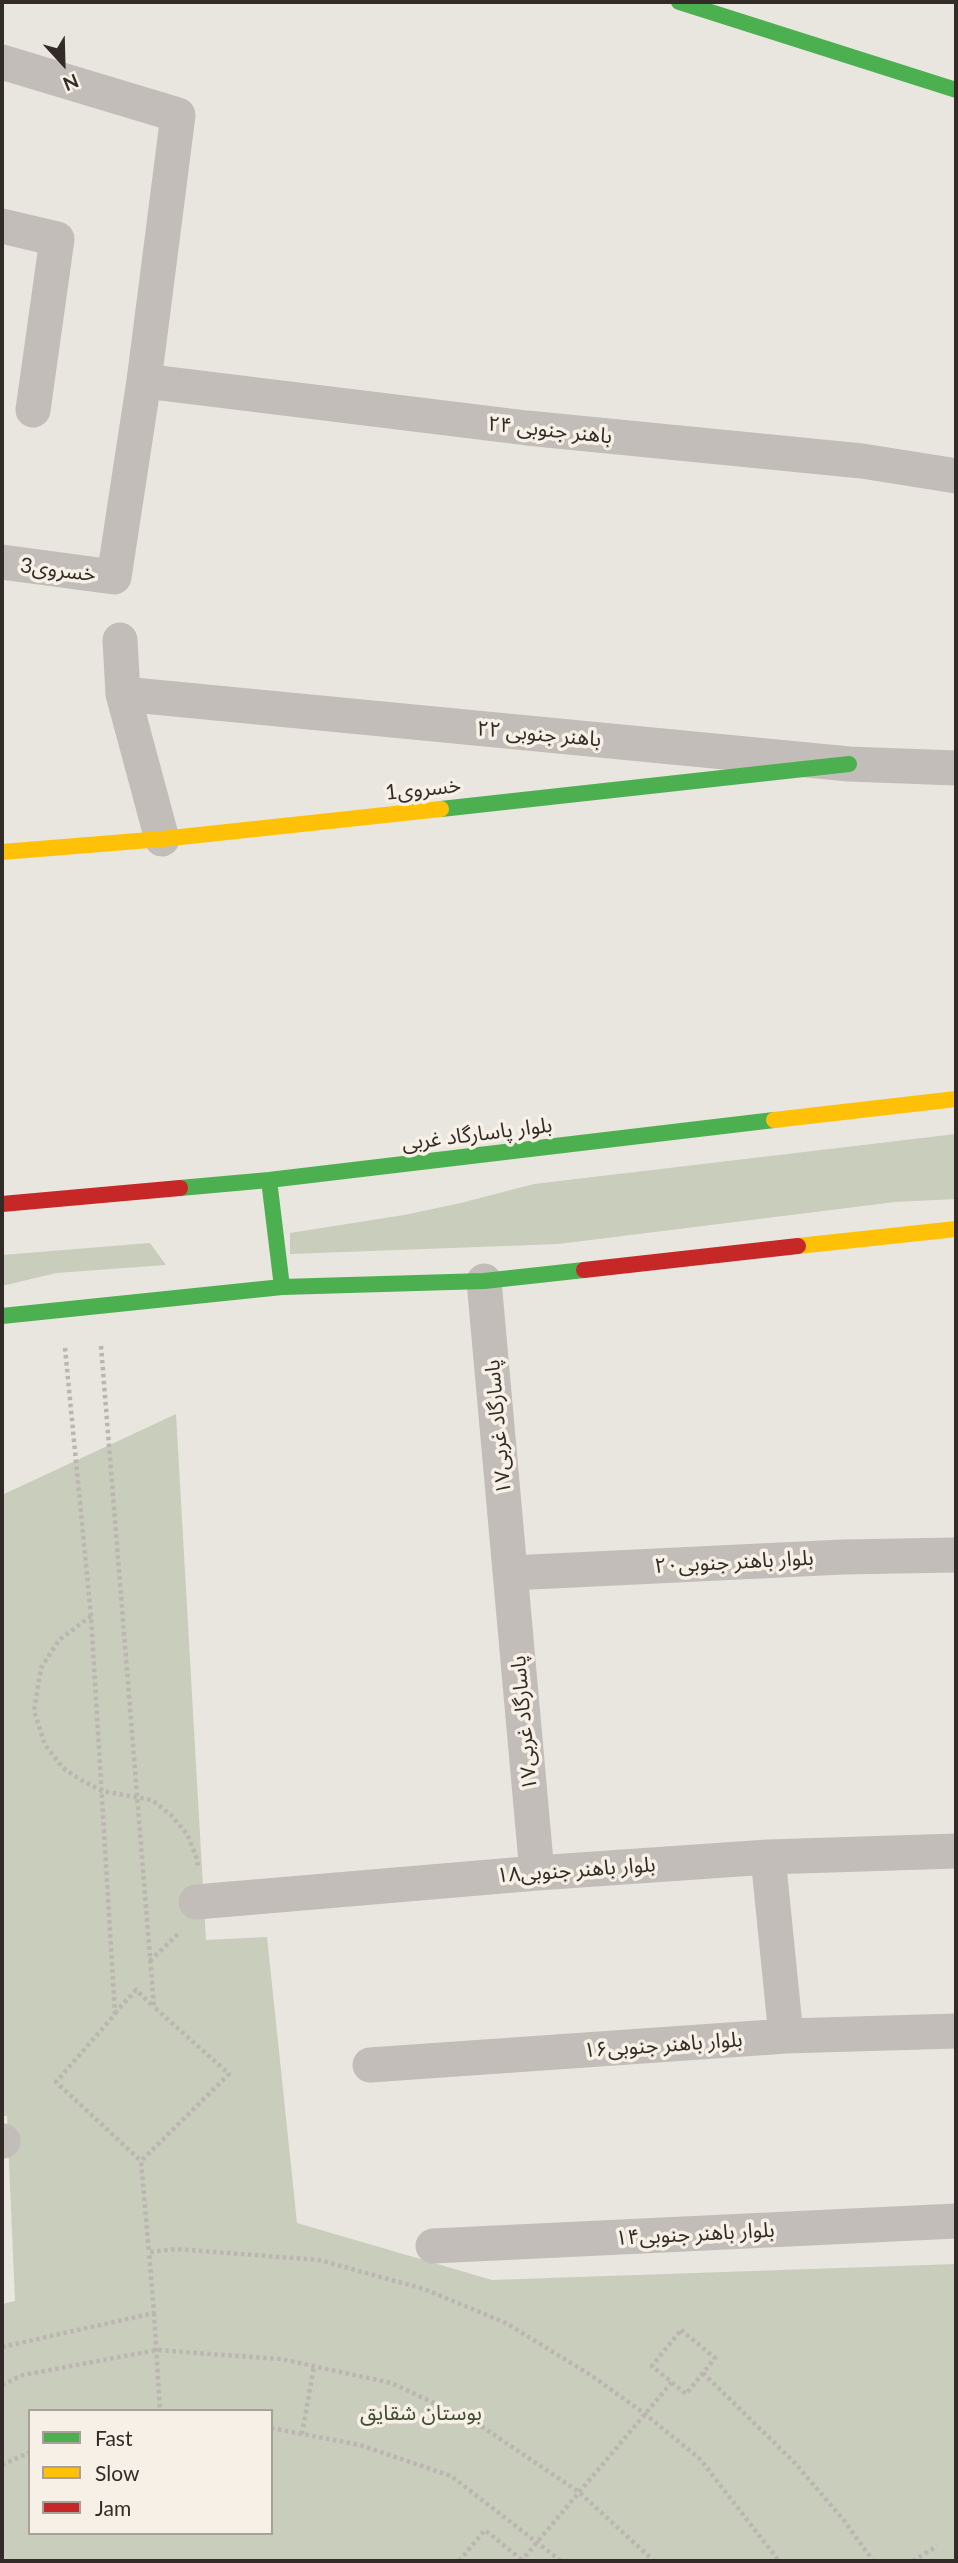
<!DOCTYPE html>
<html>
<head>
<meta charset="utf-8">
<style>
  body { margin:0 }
  #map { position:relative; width:958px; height:2563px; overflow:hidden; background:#e9e5df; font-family:Lato,sans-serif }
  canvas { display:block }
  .frame { position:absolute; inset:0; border:4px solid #322b27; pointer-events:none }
  .legend { position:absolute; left:28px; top:2409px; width:245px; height:126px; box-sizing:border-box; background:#f6f0e6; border:2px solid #a8a19a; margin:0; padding:9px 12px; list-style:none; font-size:21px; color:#322b27 }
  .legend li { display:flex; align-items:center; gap:14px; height:35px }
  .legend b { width:35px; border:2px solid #a8a19a }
  .north { position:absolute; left:28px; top:28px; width:70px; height:70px; -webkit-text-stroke:5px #f6f0e6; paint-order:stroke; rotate:158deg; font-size:19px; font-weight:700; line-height:28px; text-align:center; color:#322b27 }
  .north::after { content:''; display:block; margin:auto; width:24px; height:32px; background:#322b27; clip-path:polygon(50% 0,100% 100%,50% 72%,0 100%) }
</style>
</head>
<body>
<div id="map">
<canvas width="958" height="2563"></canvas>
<div class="frame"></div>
<ul class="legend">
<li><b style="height:9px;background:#4caf50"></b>Fast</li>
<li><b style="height:9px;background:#ffc107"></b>Slow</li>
<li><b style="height:9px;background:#c62828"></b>Jam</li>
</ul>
<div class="north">N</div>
</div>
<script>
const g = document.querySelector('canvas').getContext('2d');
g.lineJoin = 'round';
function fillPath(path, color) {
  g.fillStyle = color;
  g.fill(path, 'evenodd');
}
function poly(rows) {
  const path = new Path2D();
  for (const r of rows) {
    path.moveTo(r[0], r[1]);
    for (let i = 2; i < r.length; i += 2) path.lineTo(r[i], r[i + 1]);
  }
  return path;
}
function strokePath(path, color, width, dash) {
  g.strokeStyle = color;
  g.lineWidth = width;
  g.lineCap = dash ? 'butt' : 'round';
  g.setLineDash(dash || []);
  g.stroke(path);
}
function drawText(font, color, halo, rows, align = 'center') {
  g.font = font + ' Lato,"Noto Sans Arabic",sans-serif';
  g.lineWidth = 7;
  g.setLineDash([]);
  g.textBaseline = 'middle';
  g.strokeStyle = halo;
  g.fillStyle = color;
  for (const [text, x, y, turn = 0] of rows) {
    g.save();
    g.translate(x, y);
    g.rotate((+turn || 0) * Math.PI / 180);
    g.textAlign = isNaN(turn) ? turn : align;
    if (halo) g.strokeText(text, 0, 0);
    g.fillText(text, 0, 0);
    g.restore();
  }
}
fillPath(poly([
  [956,1134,956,1199,895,1202,558,1244,290,1254,290,1233,404,1215,461,1203,534,1184],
  [150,1243,166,1265,56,1273,2,1286,2,1255],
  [176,1414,206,1940,267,1937,297,2223,492,2280,956,2264,956,2561,2,2561,2,2304,15,2301,7,2116,2,2116,2,1495],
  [30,2411,271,2411,271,2533,30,2533]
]), '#c9cdbb');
strokePath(poly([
  [101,1346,154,2007,229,2074,141,2161,149,2252,176,2249,319,2260,424,2289,506,2323,592,2376,645,2414,700,2459,779,2561],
  [65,1348,91,1616,115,2014,56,2082,141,2161],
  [91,1616,59,1640,41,1668,34,1711,45,1745,63,1768,81,1780,102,1791,152,1800,171,1815,187,1834,197,1859,198,1866],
  [150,1961,179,1933],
  [115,2013,136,1990,153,2006],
  [154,2313,160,2411],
  [681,2330,715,2358,686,2394,652,2366,681,2330],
  [2,2347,154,2313,149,2252],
  [703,2373,793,2461,843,2519,873,2561],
  [2,2385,23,2375,157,2350,281,2359,391,2383,475,2422,579,2492,654,2561],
  [271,2428,360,2445,451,2476,561,2561],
  [302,2434,314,2366],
  [2,2465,30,2452],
  [459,2561,485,2530,522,2560],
  [524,2561,522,2560,672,2382],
  [913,2561,937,2546]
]), '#bbb6b1', 4.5, [3.5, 3.5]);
strokePath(poly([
  [2,62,178,115,144,381,114,577,2,562],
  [2,226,57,239,33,410],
  [144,381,527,428,862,461,956,476],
  [120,640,123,694,162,839],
  [123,694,849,764,956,768],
  [484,1281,537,1873],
  [511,1573,843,1557,956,1555],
  [768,1857,786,2036],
  [196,1902,537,1873,768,1857,956,1851],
  [370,2065,786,2036,956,2031],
  [2,2141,3,2141],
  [433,2246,956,2221]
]), '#c2bdb8', 35);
strokePath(poly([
  [679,2,956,90],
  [441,809,849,764],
  [269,1180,282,1287],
  [180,1188,269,1180,774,1120],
  [2,1316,282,1287,484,1281,584,1270]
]), '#4caf50', 16);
strokePath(poly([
  [2,852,162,839,441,809],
  [774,1120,956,1099],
  [798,1246,956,1229]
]), '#ffc107', 16);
strokePath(poly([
  [2,1204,180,1188],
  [584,1270,798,1246]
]), '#c62828', 16);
drawText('21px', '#322b27', '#f6f0e6', [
  ["۲۴ باهنر جنوبی",550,430,6],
  ["3خسروى",58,570,7],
  ["۲۲ باهنر جنوبی",539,734,5],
  ["خسروى1",423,789,-6],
  ["بلوار پاسارگاد غربی",477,1134,-7],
  ["پاسارگاد غربی۱۷",498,1427,-95],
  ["بلوار باهنر جنوبی۲۰",734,1562,-3],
  ["۱۷پاسارگاد غربی",524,1723,-95],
  ["۱۸بلوار باهنر جنوبی",576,1870,-4],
  ["بلوار باهنر جنوبی۱۶",663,2045,-4],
  ["بلوار باهنر جنوبی۱۴",695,2234,-3]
]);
drawText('21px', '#3f4c2f', '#f6f0e6', [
  ["بوستان شقایق",421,2413]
]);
</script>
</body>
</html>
